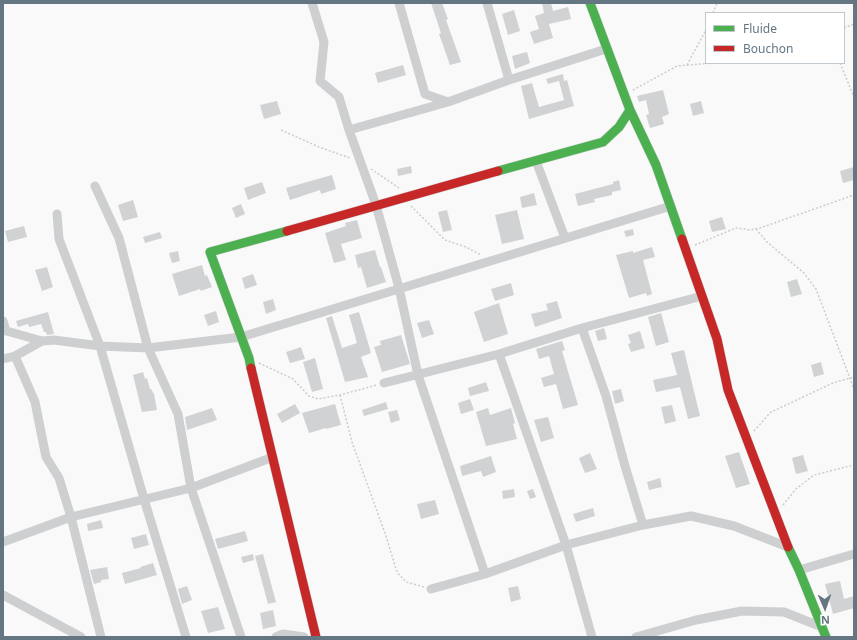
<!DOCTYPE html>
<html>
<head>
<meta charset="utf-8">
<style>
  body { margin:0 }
  #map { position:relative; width:857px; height:640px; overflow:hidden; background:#f9f9f9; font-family:"Noto Sans",sans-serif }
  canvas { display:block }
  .frame { position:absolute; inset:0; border:4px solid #657683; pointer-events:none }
  .legend { position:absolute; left:705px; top:12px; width:140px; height:52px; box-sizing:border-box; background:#fff; border:1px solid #c1c8cd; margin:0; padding:5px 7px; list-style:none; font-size:12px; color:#657683 }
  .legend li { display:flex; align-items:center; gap:8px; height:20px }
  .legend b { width:20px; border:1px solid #c1c8cd }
  .north { position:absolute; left:805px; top:588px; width:40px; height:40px; -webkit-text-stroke:3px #fff; paint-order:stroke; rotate:178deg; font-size:11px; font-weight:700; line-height:16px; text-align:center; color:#657683 }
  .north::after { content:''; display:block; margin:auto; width:14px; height:18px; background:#657683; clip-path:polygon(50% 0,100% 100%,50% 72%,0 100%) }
</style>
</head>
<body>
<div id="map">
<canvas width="857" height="640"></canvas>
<div class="frame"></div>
<ul class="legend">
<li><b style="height:5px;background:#4caf50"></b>Fluide</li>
<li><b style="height:5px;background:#c62828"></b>Bouchon</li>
</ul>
<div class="north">N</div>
</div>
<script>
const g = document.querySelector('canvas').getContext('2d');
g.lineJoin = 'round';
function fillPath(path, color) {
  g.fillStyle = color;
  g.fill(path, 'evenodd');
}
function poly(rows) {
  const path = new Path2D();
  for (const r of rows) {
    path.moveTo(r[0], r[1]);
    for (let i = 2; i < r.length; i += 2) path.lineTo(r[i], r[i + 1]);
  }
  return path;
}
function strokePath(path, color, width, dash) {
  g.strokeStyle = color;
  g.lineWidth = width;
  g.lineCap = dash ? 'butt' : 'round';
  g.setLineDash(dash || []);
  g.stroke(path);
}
fillPath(poly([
  [431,3,442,3,448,19,446,20,461,62,450,65,439,34,441,33],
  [542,3,551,3,553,11,568,7,571,19,549,24,553,38,534,44,530,32,539,29,535,16,544,13],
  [514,10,520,31,508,35,502,14],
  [527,52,530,63,515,69,512,56],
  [403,65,406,75,378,83,375,73],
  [563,74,564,81,567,80,574,106,529,119,521,86,532,83,539,107,564,100,559,81,548,84,546,79],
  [663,90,669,114,662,117,664,124,650,128,646,115,649,114,646,100,639,102,637,96],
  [277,101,281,114,264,119,260,105],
  [701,101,704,113,693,116,690,104],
  [411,166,412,173,398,176,397,169],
  [854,167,854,180,843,183,840,171],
  [332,175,336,189,321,194,320,190,290,200,286,188],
  [619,180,621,190,612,192,612,195,594,199,595,202,578,206,575,194,613,184,613,182],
  [262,182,266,193,248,200,244,188],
  [534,193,537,205,522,208,520,197],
  [133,200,138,217,123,221,118,205],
  [241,204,245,214,236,218,232,208],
  [447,210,452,230,443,232,438,212],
  [517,210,524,239,502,244,495,215],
  [722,217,726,229,712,232,709,221],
  [357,220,362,238,341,244,346,260,334,263,325,233,346,226,345,223],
  [24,226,27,237,8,242,5,231],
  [633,229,634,235,626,237,624,231],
  [160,232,162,238,145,243,143,237],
  [652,247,655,257,643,260,652,294,647,296,646,293,629,298,616,255,633,251,633,253],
  [375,250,380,267,381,267,386,282,367,288,361,267,358,268,355,255],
  [178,251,180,261,172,263,169,253],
  [202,265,205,276,207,275,212,287,201,291,200,289,179,296,172,274],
  [47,267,53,287,42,291,35,270],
  [253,274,257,285,245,289,242,278],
  [797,279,802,294,791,297,787,282],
  [511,283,514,295,495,301,491,289],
  [273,299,276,310,266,314,263,302],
  [557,301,562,318,535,327,531,314,548,310,546,304],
  [499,303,508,334,484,342,474,312],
  [216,311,219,322,208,326,204,315],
  [48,312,54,334,47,335,46,332,44,332,41,324,29,327,28,324,18,327,16,321],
  [359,312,371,353,361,357,368,377,345,382,326,318,332,316,342,348,357,343,349,315],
  [661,313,669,342,656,346,648,317],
  [429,320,434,334,422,338,417,323],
  [604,328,607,339,598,341,595,331],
  [640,331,645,348,631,352,628,344,631,343,628,335],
  [401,335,410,364,382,372,374,347,381,345,380,341],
  [562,341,565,350,562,351,578,405,563,409,556,384,544,387,541,378,554,374,549,356,539,359,536,349],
  [301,347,305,359,290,363,286,352],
  [684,350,700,416,688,419,680,387,656,392,653,380,677,375,671,353],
  [315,358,323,389,312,392,303,362],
  [821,362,824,374,814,377,811,365],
  [143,372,145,379,147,378,150,389,151,389,154,394,157,410,142,412,133,375],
  [486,382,489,391,470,396,468,388],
  [621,389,624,401,615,404,612,391],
  [470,399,474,410,461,414,458,403],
  [386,402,388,409,364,416,362,410],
  [295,404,300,413,282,423,277,414],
  [335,404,341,425,326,429,326,428,309,433,302,413],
  [672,405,676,421,665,424,661,407],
  [212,408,217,420,187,430,185,417],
  [488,408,490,415,511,408,515,423,513,424,517,439,486,446,476,412],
  [397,410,400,420,391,423,388,412],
  [548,417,554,438,541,442,534,420],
  [739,452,750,484,736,488,725,456],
  [590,453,597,469,585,473,579,458],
  [803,455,808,471,796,474,792,458],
  [491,456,496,472,483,477,481,471,462,476,460,466],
  [660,478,662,487,649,490,647,482],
  [514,489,515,497,503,499,502,491],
  [533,489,536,497,530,499,527,491],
  [435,500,439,514,421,519,417,504],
  [593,508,595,516,576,522,573,514],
  [101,520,103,528,88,531,87,524],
  [245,531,248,541,218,549,215,539],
  [146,534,149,545,134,549,131,538],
  [253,554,254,560,243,563,241,557],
  [263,554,276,602,268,604,255,556],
  [153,563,157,575,125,584,122,573,141,568,140,567],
  [107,567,109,579,101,580,101,582,94,584,90,570],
  [840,581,844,599,854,596,854,608,833,614,825,584],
  [187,586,192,600,182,604,178,589],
  [518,586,521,599,511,602,508,588],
  [218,607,225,629,208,633,201,611],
  [273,610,276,626,263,629,260,613]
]), '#d0d2d3');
const fast = poly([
  [590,3,630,110,656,165,682,239],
  [498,171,603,142,619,127,630,110],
  [251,368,249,358,210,252,287,231],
  [788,547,799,570,826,637]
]);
const jam = poly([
  [287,231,498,171],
  [682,239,717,339,728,390,788,547],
  [251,368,316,637]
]);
strokePath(fast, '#d5d6d7', 10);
strokePath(jam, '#d5d6d7', 10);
strokePath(poly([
  [713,13,717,3],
  [844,28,854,24],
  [840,63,854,97],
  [687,65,706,30],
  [633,90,677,66,712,63],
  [281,130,319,147,350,158],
  [371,169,399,188],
  [411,206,445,240,466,247,481,255],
  [756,229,767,242,804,273,816,289,854,389],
  [695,245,736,228,750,230,760,228,854,195],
  [259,363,293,379,309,396,318,399,340,395,377,385],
  [340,395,352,442,386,536,397,572,406,582,424,587],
  [754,431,771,412,833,383,854,377],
  [783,505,796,489,814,475,854,465]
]), '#cbcccd', 1.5, [2, 2]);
strokePath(poly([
  [312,3,324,42,320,81,339,97,349,130,376,205,399,288,418,375,485,574],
  [399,3,425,94,448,102],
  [487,3,509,80],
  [349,130,448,102,509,80,606,49],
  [536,161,565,238],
  [95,186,119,238,148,348,178,414,191,488,241,637],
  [57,214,59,239,100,346,144,499,186,637],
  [3,321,6,331],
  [582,328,606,396,625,466,643,525],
  [3,330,42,341],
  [499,354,566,545,592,637],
  [15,356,35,402,46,457,59,478,71,517,101,637],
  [3,359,15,356,42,341,54,340,100,346,148,348,241,337,671,206],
  [384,383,499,354,582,328,702,296],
  [3,542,71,517,191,488,273,457],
  [799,570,854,554],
  [431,589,485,574,566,545,643,525,691,516,734,526,788,547],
  [3,595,81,637],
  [276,637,283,634,304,637],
  [636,637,696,620,742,611,784,612,822,627]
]), '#cecfd0', 9);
strokePath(fast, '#4caf50', 9);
strokePath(jam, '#c62828', 9);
</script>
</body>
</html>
